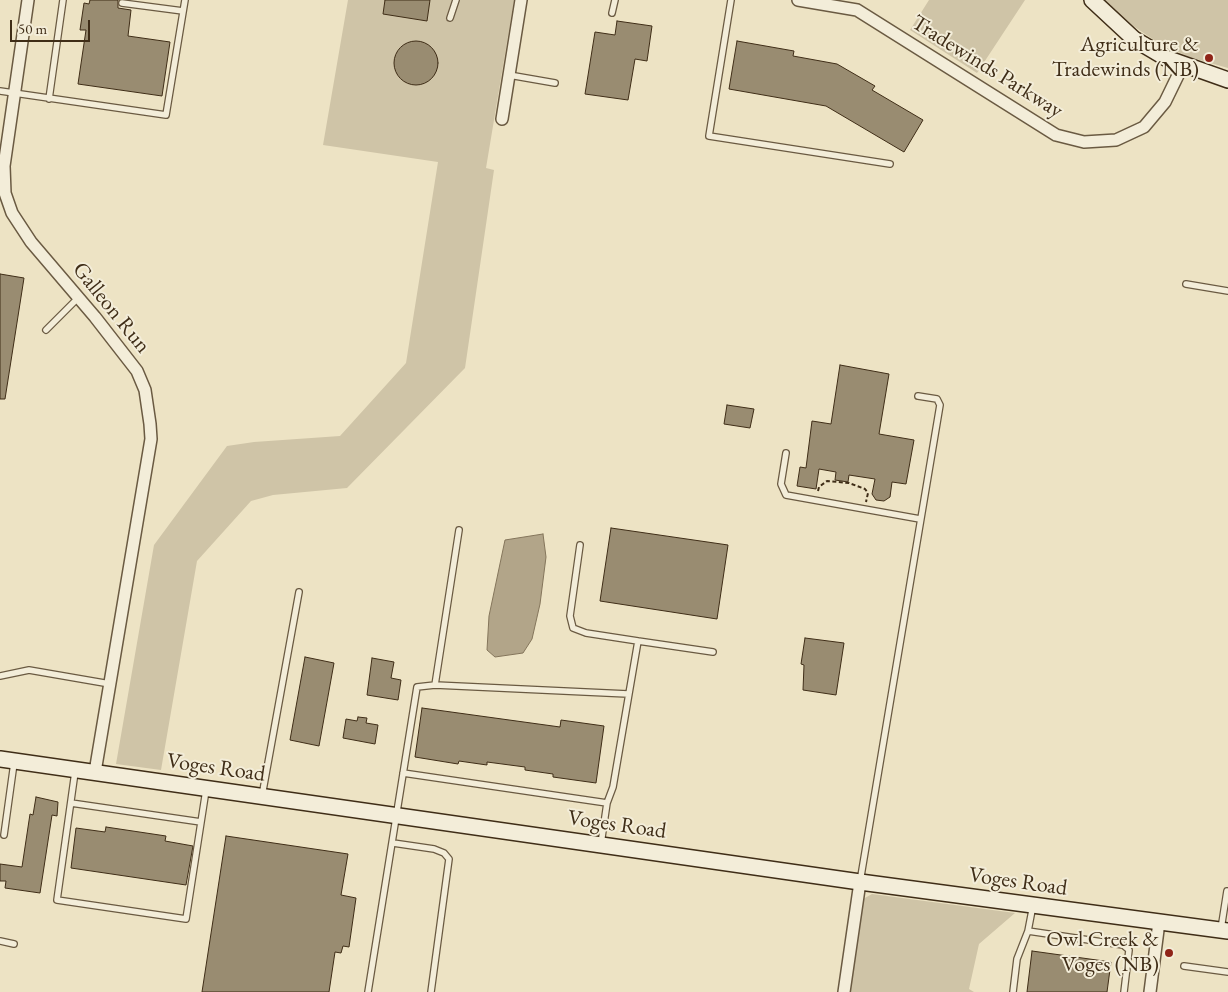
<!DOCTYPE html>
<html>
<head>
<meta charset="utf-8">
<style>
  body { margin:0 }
  #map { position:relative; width:1228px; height:992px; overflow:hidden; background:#ede3c4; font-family:"EB Garamond",serif }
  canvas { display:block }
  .scale { position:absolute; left:10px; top:20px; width:80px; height:22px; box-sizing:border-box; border:2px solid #3f2d17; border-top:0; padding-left:6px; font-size:15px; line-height:18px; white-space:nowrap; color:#3f2d17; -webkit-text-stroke:4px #f3edd9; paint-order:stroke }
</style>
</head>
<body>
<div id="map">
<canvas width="1228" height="992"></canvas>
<div class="scale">50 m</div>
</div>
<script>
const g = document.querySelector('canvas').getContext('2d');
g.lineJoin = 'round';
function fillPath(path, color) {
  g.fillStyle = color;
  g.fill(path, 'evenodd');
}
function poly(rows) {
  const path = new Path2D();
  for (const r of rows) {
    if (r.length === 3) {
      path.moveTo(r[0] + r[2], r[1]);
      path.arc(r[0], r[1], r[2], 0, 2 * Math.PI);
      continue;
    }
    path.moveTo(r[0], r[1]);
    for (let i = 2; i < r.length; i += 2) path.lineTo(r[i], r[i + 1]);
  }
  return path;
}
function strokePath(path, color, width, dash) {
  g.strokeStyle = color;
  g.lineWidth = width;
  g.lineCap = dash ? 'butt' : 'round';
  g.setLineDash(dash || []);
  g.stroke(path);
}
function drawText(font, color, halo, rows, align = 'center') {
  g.font = font + ' "EB Garamond",serif';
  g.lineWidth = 4;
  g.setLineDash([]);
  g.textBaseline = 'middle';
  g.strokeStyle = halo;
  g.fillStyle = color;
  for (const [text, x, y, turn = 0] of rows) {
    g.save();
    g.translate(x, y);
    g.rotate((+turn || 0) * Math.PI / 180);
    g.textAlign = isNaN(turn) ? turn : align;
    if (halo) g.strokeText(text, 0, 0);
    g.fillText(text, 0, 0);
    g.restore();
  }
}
fillPath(poly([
  [348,0,514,0,486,168,494,170,465,368,347,488,273,495,251,501,197,561,161,770,116,764,154,545,227,446,254,442,340,436,406,363,438,162,323,145],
  [929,0,1025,0,977,73,910,30],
  [1103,0,1228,0,1228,68,1189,57,1157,42,1123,19],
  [872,894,1015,913,979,944,969,989,974,992,849,992,863,899]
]), '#cfc4a7');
const water = poly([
  [543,534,546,557,540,604,532,639,523,653,495,657,487,650,489,616,505,540,543,534]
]);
fillPath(water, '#b2a589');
strokePath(water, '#84755b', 1);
const building = poly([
  [90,0,118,0,118,8,131,10,128,36,170,42,162,96,78,84,86,30,80,30,84,3,89,4,90,0],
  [385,0,430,0,427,21,383,14,385,0],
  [617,21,652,26,647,61,635,59,628,100,585,94,595,32,615,35,617,21],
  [737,41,794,51,793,56,837,64,875,86,872,90,923,120,904,152,826,106,729,89,737,41],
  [416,63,22],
  [0,274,24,278,5,399,0,399,0,274],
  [840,365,889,374,879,434,914,440,906,484,892,482,890,497,884,501,876,500,872,494,875,479,849,475,848,482,835,480,836,472,819,469,816,489,797,486,800,467,806,468,812,421,831,424,840,365],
  [727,405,754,409,750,428,724,424,727,405],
  [611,528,728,545,717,619,600,601,611,528],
  [805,638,844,643,836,695,803,690,804,665,801,664,805,638],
  [305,657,334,663,319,746,290,740,305,657],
  [372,658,394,662,391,678,401,680,398,700,367,695,372,658],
  [422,708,560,727,561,720,604,726,596,783,553,777,553,774,525,770,525,767,487,762,487,765,459,761,458,764,415,757,422,708],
  [358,717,367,718,366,723,378,725,375,744,343,738,346,719,357,721,358,717],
  [36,797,58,802,57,816,52,815,40,893,5,888,6,881,0,881,0,864,22,867,30,814,33,815,36,797],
  [106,827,166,836,165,841,193,846,186,885,71,868,76,828,105,832,106,827],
  [226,836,348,854,341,895,356,898,349,947,343,946,341,953,335,952,329,992,202,992,226,836],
  [1032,951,1111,962,1107,992,1027,992,1032,951]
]);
fillPath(building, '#998c71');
strokePath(building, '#3f2d17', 1);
const lane = poly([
  [731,0,709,136,890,164],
  [122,3,183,11],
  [612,13,615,0],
  [450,18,456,0],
  [509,75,555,83],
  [0,91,166,115,185,0],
  [49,99,63,0],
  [1186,284,1228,291],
  [46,330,78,298],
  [786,453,781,484,786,495,920,519],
  [580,545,570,616,573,628,586,633,638,641,613,787,607,803,601,844],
  [638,641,713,652],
  [0,676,29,670,110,684],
  [435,685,459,530],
  [75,772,57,900,186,919,206,790],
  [403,773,607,803],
  [262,796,299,592],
  [71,803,201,822],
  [4,835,14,763],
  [393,843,434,849,444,853,449,859,431,992],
  [860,882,940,405,937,399,918,396],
  [1221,929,1227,891],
  [1028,931,1123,945,1129,950,1124,992],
  [0,941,14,944],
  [1184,966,1228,972],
  [368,992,417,687,435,685,628,694],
  [1013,992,1017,959,1028,931,1033,905]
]);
const street = poly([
  [28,0,4,166,5,193,12,213,31,242,95,317,137,371,145,390,150,424,151,439,95,772],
  [798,0,857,10,1056,135,1084,142,1116,140,1144,127,1165,102,1183,65],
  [502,119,521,0],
  [844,992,860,882],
  [1150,992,1159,922]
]);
const secondary = poly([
  [1092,0,1134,39,1166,58,1228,80],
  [0,759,860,882,1228,931]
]);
strokePath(lane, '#6a5a42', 8);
strokePath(street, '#6a5a42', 14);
strokePath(secondary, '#3f2d17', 18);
strokePath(poly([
  [818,491,819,487,827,481,849,483,865,489,868,493,866,502]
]), '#3f2d17', 2, [4, 2.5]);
strokePath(lane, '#f3edd9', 5.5);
strokePath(street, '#f3edd9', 11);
strokePath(secondary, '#f3edd9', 15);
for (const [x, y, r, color] of [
  [1209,58,5,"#8f2418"],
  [1169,953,5,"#8f2418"]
]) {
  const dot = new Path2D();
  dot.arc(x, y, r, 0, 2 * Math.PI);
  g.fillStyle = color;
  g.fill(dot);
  strokePath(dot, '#f3edd9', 2);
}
drawText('22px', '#3f2d17', '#f3edd9', [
  ["Agriculture &",1199,45],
  ["Tradewinds (NB)",1199,70],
  ["Owl Creek &",1159,940],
  ["Voges (NB)",1159,965]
], 'right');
drawText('22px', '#3f2d17', '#f3edd9', [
  ["Tradewinds Parkway",987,67,32],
  ["Galleon Run",111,308,51],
  ["Voges Road",216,768,8],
  ["Voges Road",617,825,8],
  ["Voges Road",1018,882,8]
]);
</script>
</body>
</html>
